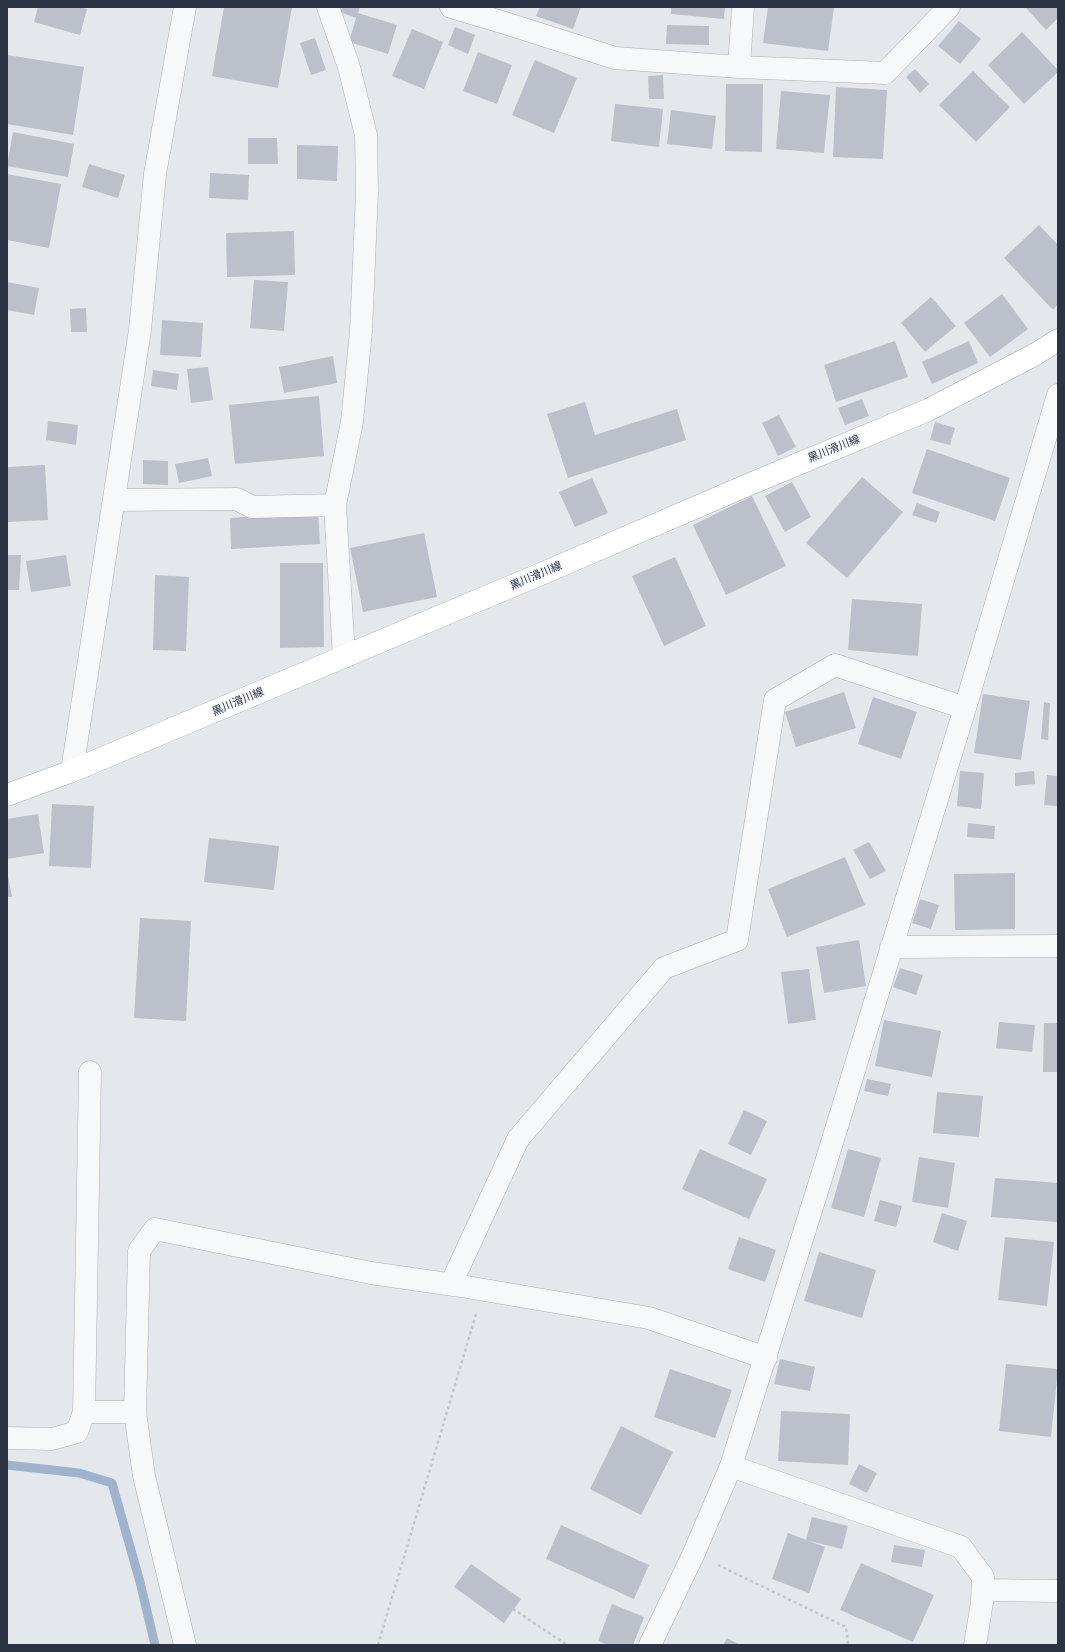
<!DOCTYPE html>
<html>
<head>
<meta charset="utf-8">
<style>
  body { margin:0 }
  #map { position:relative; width:1065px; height:1652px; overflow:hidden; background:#e4e7ec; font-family:"PT Sans",sans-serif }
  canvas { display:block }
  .frame { position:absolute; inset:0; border:8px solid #2b3445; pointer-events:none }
</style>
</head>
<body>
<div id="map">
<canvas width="1065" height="1652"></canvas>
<div class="frame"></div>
</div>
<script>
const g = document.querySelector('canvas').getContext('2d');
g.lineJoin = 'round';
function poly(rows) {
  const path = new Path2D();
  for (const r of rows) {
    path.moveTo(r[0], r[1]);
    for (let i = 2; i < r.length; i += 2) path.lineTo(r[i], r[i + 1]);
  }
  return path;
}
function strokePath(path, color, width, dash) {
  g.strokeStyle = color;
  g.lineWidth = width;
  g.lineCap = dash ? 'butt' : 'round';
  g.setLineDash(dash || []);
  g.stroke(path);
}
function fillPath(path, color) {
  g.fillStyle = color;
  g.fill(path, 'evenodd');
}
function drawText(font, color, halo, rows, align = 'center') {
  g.font = font + ' "PT Sans","Noto Sans JP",sans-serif';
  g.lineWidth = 3;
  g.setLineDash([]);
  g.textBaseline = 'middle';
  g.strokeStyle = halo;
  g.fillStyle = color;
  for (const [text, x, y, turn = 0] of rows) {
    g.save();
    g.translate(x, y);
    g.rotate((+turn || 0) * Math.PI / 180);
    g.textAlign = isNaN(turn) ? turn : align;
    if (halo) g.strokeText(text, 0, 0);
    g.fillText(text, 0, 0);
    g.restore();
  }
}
strokePath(poly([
  [7,1465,79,1473,112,1483,140,1582,155,1645]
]), '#9fb4cc', 9);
fillPath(poly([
  [38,7,80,7,87,9,80,35,34,22],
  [224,7,292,7,278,88,212,76],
  [342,7,360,7,358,13,397,25,388,54,349,42,356,18,340,12],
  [540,7,581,7,573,29,536,16],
  [671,7,725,7,724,19,671,14],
  [768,7,834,7,828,51,763,43],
  [1025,7,1058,7,1058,18,1046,30],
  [959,21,981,39,960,64,938,46],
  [667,25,709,26,709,45,666,44],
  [455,27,475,35,468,54,448,45],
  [412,29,443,42,424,89,392,76],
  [1022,32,1058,70,1058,72,1024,104,988,65],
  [315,38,326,70,311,75,300,43],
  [478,52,512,65,497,104,463,91],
  [7,55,84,67,73,135,7,124],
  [535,60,577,78,554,133,512,115],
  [915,69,929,84,920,93,906,77],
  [973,71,1010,107,976,142,939,105],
  [663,75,664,99,649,99,648,76],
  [726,84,763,84,762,152,725,151],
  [836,87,887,90,883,159,833,157],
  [781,91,830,95,824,153,776,149],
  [615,104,663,109,659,147,611,141],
  [671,110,716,116,712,149,667,144],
  [13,132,74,144,68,177,7,166],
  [248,138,277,138,278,164,248,164],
  [297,145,338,146,337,181,297,179],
  [89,164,125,175,118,198,82,187],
  [210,173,249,175,248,200,209,198],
  [7,174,61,184,49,248,7,240],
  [1039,225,1058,245,1058,304,1053,310,1004,258],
  [294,231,295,275,227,277,226,233],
  [254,280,288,282,284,331,250,328],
  [7,282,39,288,34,315,7,310],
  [1002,294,1028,329,990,357,964,323],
  [931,297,956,326,925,352,901,323],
  [86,308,87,332,71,332,70,309],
  [162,320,203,323,201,357,160,355],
  [895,341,908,377,836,402,824,365],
  [969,341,978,363,932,384,922,362],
  [333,356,337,383,284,393,279,367],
  [208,367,213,400,191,403,187,369],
  [153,370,179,374,177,390,151,386],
  [319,396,324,456,235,464,229,405],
  [862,399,869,416,845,425,838,408],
  [585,402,595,435,677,409,686,440,568,478,547,414],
  [779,415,796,447,778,456,762,423],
  [48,421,78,425,76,445,46,440],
  [935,422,955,428,950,445,930,440],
  [927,449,1010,478,995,521,912,493],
  [208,458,212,476,179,483,175,464],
  [143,460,168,461,168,485,143,484],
  [45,465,48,520,7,522,7,467],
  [862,477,903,512,847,578,806,543],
  [592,478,608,513,575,527,559,492],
  [792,482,811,517,785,532,765,496],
  [752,496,786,566,726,595,693,525],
  [917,503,940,512,936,523,912,515],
  [318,512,320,544,231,549,230,518],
  [424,533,437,597,363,612,350,548],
  [7,555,21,555,19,590,7,590],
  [66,555,71,586,31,592,26,561],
  [675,557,706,626,664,646,632,576],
  [280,563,323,563,324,647,280,648],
  [155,575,189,577,186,651,153,650],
  [852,599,922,604,918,656,848,650],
  [844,692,856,728,796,747,785,712],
  [983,694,1030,701,1021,760,974,753],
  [873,697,917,712,901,759,858,744],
  [1044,702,1050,703,1048,740,1041,739],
  [960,771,984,773,981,809,957,806],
  [1034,771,1035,784,1015,786,1015,773],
  [1047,775,1058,776,1058,806,1044,805],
  [52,804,94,806,91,868,49,866],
  [38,814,44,853,7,859,7,819],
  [968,823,995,826,994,839,967,837],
  [209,838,279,846,274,890,204,882],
  [869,842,886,871,870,879,853,850],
  [845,857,865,905,787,937,768,889],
  [7,871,12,897,7,897],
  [1015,873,1015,929,955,930,954,874],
  [920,899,939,905,931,929,912,923],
  [140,918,191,921,186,1021,134,1018],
  [859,940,866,986,824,993,816,947],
  [900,968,923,975,916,995,893,987],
  [809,969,816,1020,788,1024,781,972],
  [884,1020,941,1031,932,1077,875,1066],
  [999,1022,1035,1025,1032,1052,996,1048],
  [1044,1023,1058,1023,1058,1072,1043,1072],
  [867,1079,891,1084,888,1096,864,1091],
  [937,1092,983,1096,979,1137,933,1133],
  [744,1110,767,1121,751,1155,728,1144],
  [700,1149,767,1179,749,1219,682,1189],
  [848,1149,881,1158,864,1217,831,1208],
  [919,1157,955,1163,948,1208,912,1202],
  [995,1178,1058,1183,1058,1222,991,1217],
  [880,1200,902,1206,896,1227,874,1221],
  [942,1213,967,1221,958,1251,933,1242],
  [739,1237,776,1250,765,1282,728,1269],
  [1005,1237,1054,1242,1047,1306,998,1300],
  [819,1252,876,1270,862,1318,804,1301],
  [780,1359,815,1367,810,1391,774,1384],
  [1006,1364,1058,1369,1051,1437,999,1431],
  [670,1369,732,1390,715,1438,654,1417],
  [781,1411,850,1414,848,1465,778,1461],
  [621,1426,673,1452,641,1515,590,1489],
  [859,1464,877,1473,867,1493,849,1484],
  [812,1517,848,1526,842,1549,806,1540],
  [561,1525,649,1565,634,1599,546,1559],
  [788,1533,825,1547,809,1593,772,1579],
  [894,1545,925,1550,922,1567,891,1562],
  [861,1563,934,1595,913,1642,840,1610],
  [471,1564,521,1599,504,1623,454,1587],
  [612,1604,644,1617,633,1645,609,1645,598,1641],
  [727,1638,740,1645,723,1645]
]), '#bbc0ca');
const minor = poly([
  [451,7,505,23,615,58,739,67,885,73,949,7],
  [739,67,743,7],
  [114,500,237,499,252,507,335,505,352,422,361,331,367,192,366,135,349,67,328,7],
  [335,505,344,657],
  [72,771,140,330,155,174,185,7],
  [891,947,1058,946],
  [451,1284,518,1139,664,968,737,940,775,700,835,665,965,708],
  [84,1412,90,1072],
  [7,1438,52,1439,77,1432,84,1412,135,1412],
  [731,1466,961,1547,983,1577,982,1602,975,1645],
  [983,1590,1058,1591],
  [185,1645,144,1476,135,1412,139,1251,155,1229,371,1273,461,1286,649,1318,766,1358],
  [650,1645,694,1553,731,1466,823,1172,965,708,1058,395]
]);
const major = poly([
  [7,795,72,771,548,571,750,484,928,410,1034,355,1058,340]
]);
strokePath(minor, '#a9aeb7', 23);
strokePath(major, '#a3abb8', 23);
strokePath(poly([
  [718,1565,846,1627,848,1645],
  [513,1609,567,1645],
  [378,1645,476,1314]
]), '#c2c5cb', 2.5, [3, 3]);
strokePath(minor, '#f7f8fa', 22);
strokePath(major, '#fff', 22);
drawText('11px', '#2b3445', '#f4f6f9', [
  ["黒川滑川線",834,449,-22],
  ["黒川滑川線",536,576,-23],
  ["黒川滑川線",238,702,-23]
]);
</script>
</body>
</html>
